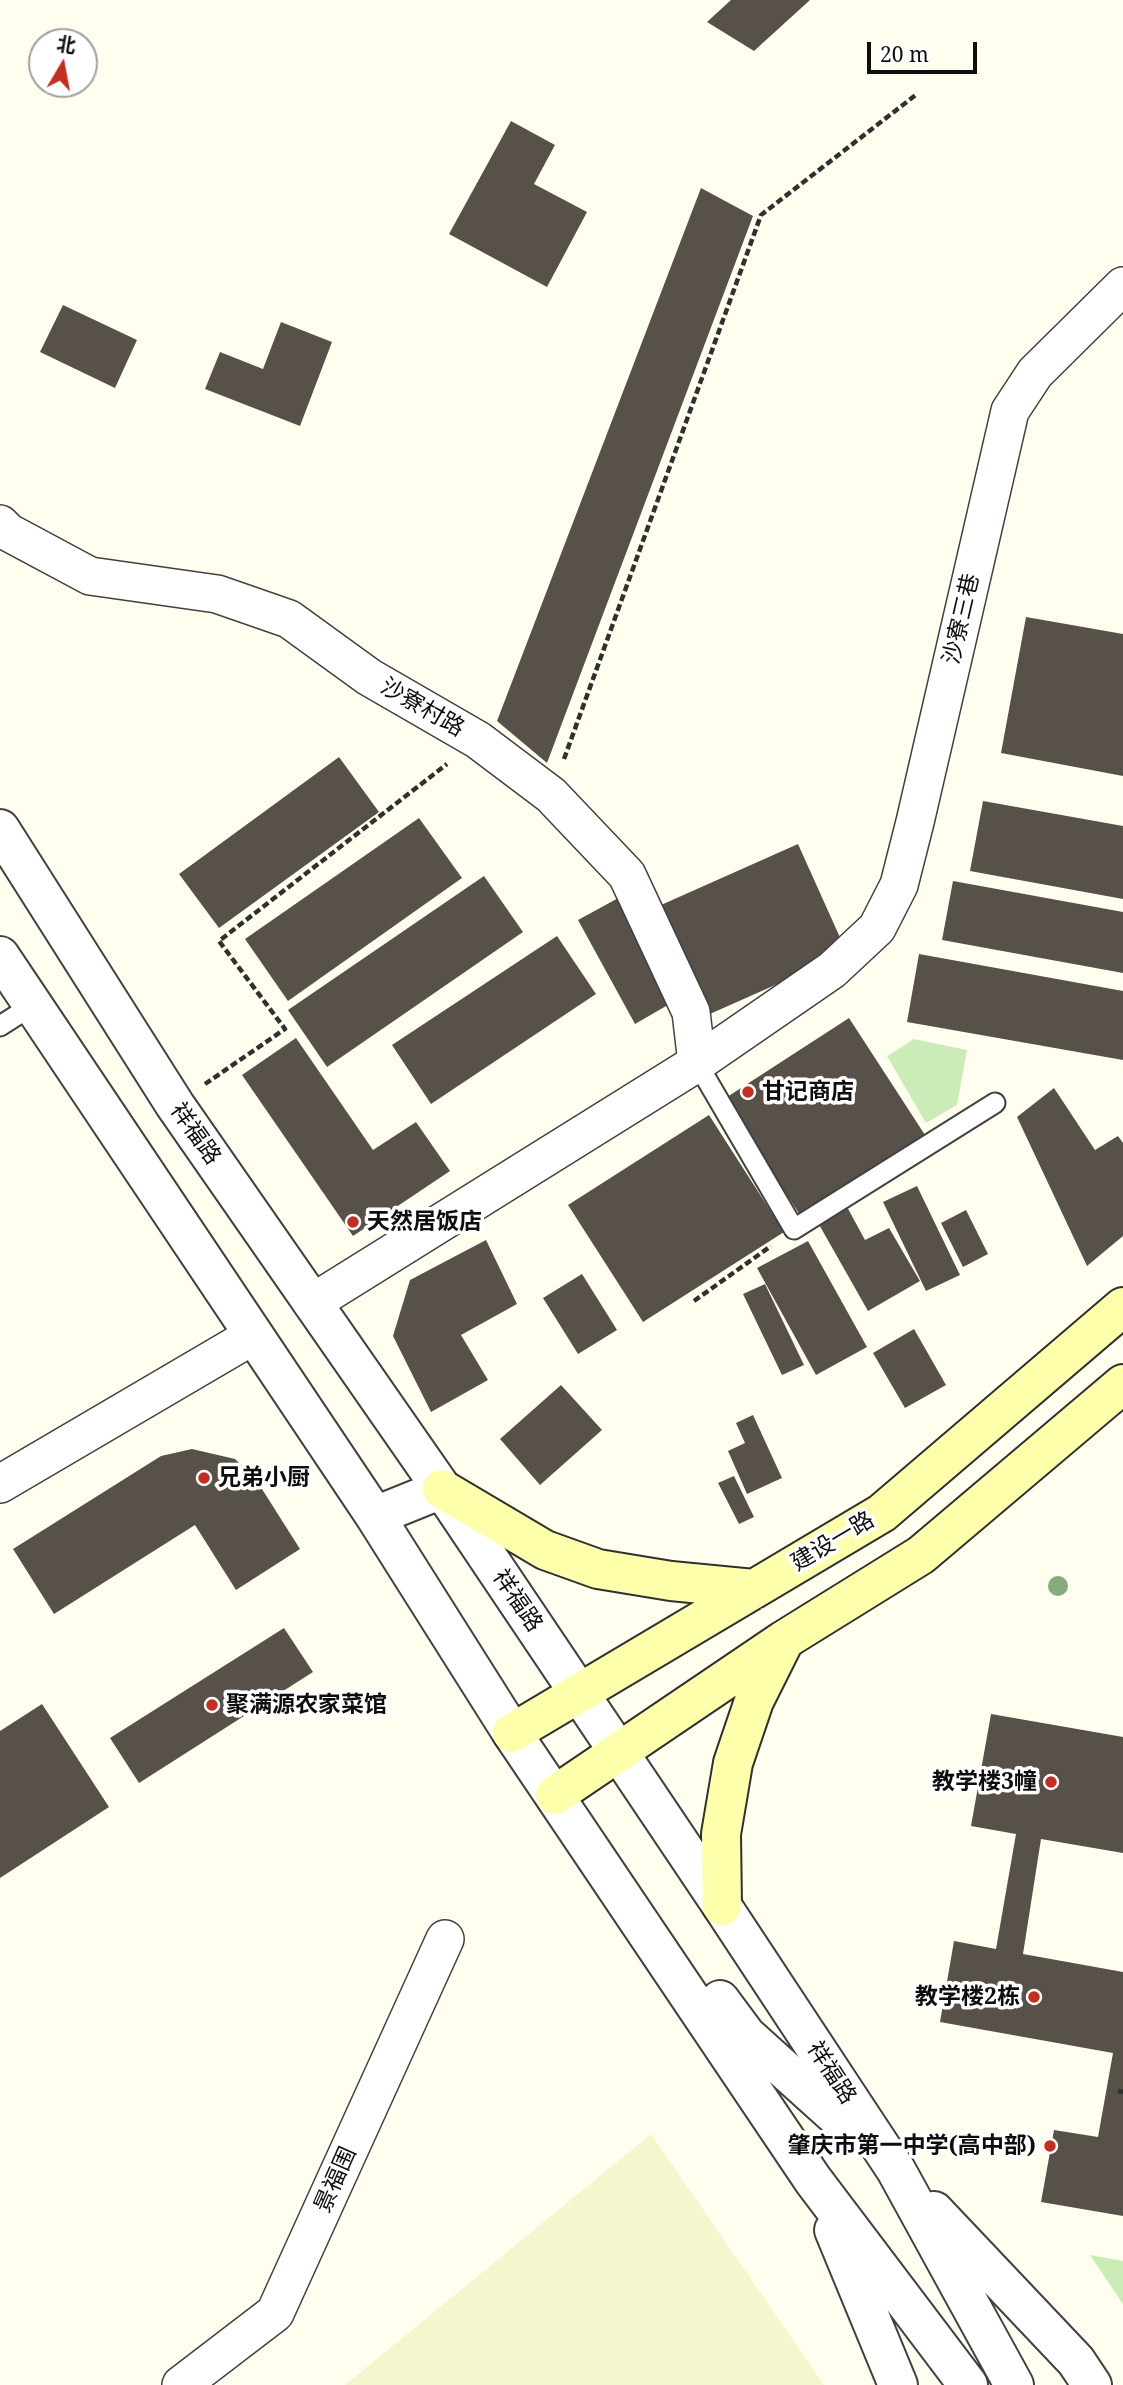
<!DOCTYPE html>
<html>
<head>
<meta charset="utf-8">
<style>
  body { margin:0 }
  #map { position:relative; width:1123px; height:2385px; overflow:hidden; background:#fffeef; font-family:"Noto Serif","Noto Sans SC",serif }
  canvas { display:block }
  .north { position:absolute; left:28px; top:28px; width:70px; height:70px; box-sizing:border-box; background:#fff; border:2px solid #9f9f9f; border-radius:50%; rotate:10deg; font-size:19px; font-weight:700; line-height:28px; text-align:center; color:#0e0e0e }
  .north::after { content:''; display:block; margin:auto; width:24px; height:32px; background:#c42d20; clip-path:polygon(50% 0,100% 100%,50% 72%,0 100%) }
  .scale { position:absolute; left:867px; top:42px; width:110px; height:32px; box-sizing:border-box; border:4px solid #0e0e0e; border-top:0; padding-left:9px; font-size:21px; line-height:24px; white-space:nowrap; color:#0e0e0e; -webkit-text-stroke:5px #fff; paint-order:stroke }
</style>
</head>
<body>
<div id="map">
<canvas width="1123" height="2385"></canvas>
<div class="north">北</div>
<div class="scale">20 m</div>
</div>
<script>
const g = document.querySelector('canvas').getContext('2d');
g.lineJoin = 'round';
function fillPath(path, color) {
  g.fillStyle = color;
  g.fill(path, 'evenodd');
}
function poly(rows) {
  const path = new Path2D();
  for (const r of rows) {
    path.moveTo(r[0], r[1]);
    for (let i = 2; i < r.length; i += 2) path.lineTo(r[i], r[i + 1]);
  }
  return path;
}
function strokePath(path, color, width, dash) {
  g.strokeStyle = color;
  g.lineWidth = width;
  g.lineCap = dash ? 'butt' : 'round';
  g.setLineDash(dash || []);
  g.stroke(path);
}
function drawText(font, color, halo, rows, align = 'center') {
  g.font = font + ' "Noto Serif","Noto Sans SC",serif';
  g.lineWidth = 7;
  g.setLineDash([]);
  g.textBaseline = 'middle';
  g.strokeStyle = halo;
  g.fillStyle = color;
  for (const [text, x, y, turn = 0] of rows) {
    g.save();
    g.translate(x, y);
    g.rotate((+turn || 0) * Math.PI / 180);
    g.textAlign = isNaN(turn) ? turn : align;
    if (halo) g.strokeText(text, 0, 0);
    g.fillText(text, 0, 0);
    g.restore();
  }
}
fillPath(poly([
  [651,2134,824,2385,345,2385]
]), '#f5f6ce');
fillPath(poly([
  [914,1039,967,1050,957,1105,926,1123,887,1056],
  [1090,2255,1123,2261,1123,2304]
]), '#cbebb7');
fillPath(poly([
  [731,0,810,0,754,51,707,22],
  [511,121,555,145,534,184,587,212,547,287,449,234],
  [701,188,753,216,547,763,497,721],
  [63,305,137,340,115,388,40,352],
  [281,322,332,342,300,426,205,389,220,352,263,369],
  [1026,617,1123,634,1123,776,1001,753],
  [339,757,379,812,219,928,179,874],
  [983,801,1123,826,1123,899,970,871],
  [419,818,462,878,288,1001,245,939],
  [798,844,847,953,701,1018,652,909],
  [484,876,523,932,327,1067,288,1010],
  [953,881,1123,912,1123,973,942,940],
  [622,896,680,998,635,1024,578,920],
  [557,936,596,994,431,1104,392,1045],
  [919,954,1123,991,1123,1060,907,1022],
  [849,1018,925,1135,800,1215,724,1099],
  [296,1038,373,1150,416,1122,450,1171,353,1236,242,1075],
  [1054,1088,1095,1150,1118,1136,1123,1143,1123,1236,1087,1266,1017,1117],
  [709,1115,784,1232,643,1322,568,1205],
  [917,1186,960,1275,926,1291,883,1202],
  [846,1205,865,1240,889,1228,920,1281,868,1311,817,1221],
  [966,1210,988,1254,963,1267,941,1223],
  [486,1240,517,1304,461,1335,488,1380,431,1412,393,1336,410,1280],
  [808,1241,867,1347,816,1375,757,1268],
  [582,1274,617,1330,578,1354,543,1298],
  [765,1284,804,1365,782,1375,743,1294],
  [914,1329,946,1385,905,1408,873,1353],
  [561,1385,602,1430,540,1485,500,1439],
  [753,1415,782,1478,747,1494,728,1451,745,1443,736,1423],
  [192,1449,235,1459,255,1478,300,1549,236,1590,195,1525,54,1614,13,1549,161,1456],
  [734,1476,754,1517,739,1524,718,1483],
  [284,1628,313,1672,139,1783,110,1738],
  [42,1704,109,1807,0,1878,0,1731],
  [991,1714,1123,1737,1123,1853,1041,1839,1023,1954,1123,1972,1123,2216,1041,2202,1054,2130,1098,2137,1113,2053,940,2022,954,1941,996,1949,1016,1834,971,1826]
]), '#57514a');
const service = poly([
  [0,1026,33,1005],
  [697,1063,794,1229,995,1103]
]);
const minor = poly([
  [0,524,8,532,90,576,217,594,289,619,369,677,478,740,551,795,627,875,691,1012,697,1063],
  [312,1303,697,1063,832,970,877,928,899,885,915,822,1010,411,1035,373,1123,286],
  [0,1484,254,1335],
  [181,2385,275,2313,445,1939]
]);
const tertiary = poly([
  [0,829,175,1105,442,1489,722,1906,896,2170,1014,2385],
  [0,956,375,1516,512,1733,813,2180,968,2385],
  [375,1516,442,1489],
  [720,2000,746,2035,856,2134],
  [934,2211,1076,2361,1092,2385],
  [834,2230,898,2385]
]);
const secondary = poly([
  [442,1489,545,1550,598,1569,671,1581,754,1589],
  [512,1733,882,1513,1123,1307],
  [555,1795,784,1640,921,1555,1123,1384],
  [722,1906,721,1834,733,1763,754,1701,783,1643]
]);
strokePath(service, '#414141', 23);
strokePath(minor, '#414141', 40);
strokePath(tertiary, '#414141', 42);
strokePath(secondary, '#303030', 42);
strokePath(poly([
  [564,759,761,215,917,94],
  [205,1084,285,1029,219,941,447,764],
  [694,1301,771,1246],
  [1118,2091,1123,2092]
]), '#303030', 4.5, [7, 3.5]);
strokePath(service, '#fff', 19);
strokePath(minor, '#fff', 37);
strokePath(tertiary, '#fff', 38);
strokePath(secondary, '#feffaa', 38);
g.fillStyle = '#85ac7a';
for (const [x, y] of [
  [1058,1586]
]) {
  g.beginPath();
  g.arc(x, y, 10, 0, 2 * Math.PI);
  g.fill();
}
for (const [x, y, r, color] of [
  [748,1092,7,"#c42d20"],
  [353,1222,7,"#c42d20"],
  [204,1478,7,"#c42d20"],
  [212,1705,7,"#c42d20"],
  [1051,1782,7,"#c42d20"],
  [1034,1997,7,"#c42d20"],
  [1050,2146,7,"#c42d20"]
]) {
  const dot = new Path2D();
  dot.arc(x, y, r, 0, 2 * Math.PI);
  g.fillStyle = color;
  g.fill(dot);
  strokePath(dot, '#fff', 2.5);
}
drawText('23px', '#0e0e0e', '#fff', [
  ["沙寮三巷",962,619,-77],
  ["沙寮村路",422,708,30],
  ["祥福路",195,1134,55],
  ["建设一路",833,1542,-31],
  ["祥福路",517,1601,56],
  ["祥福路",831,2073,57],
  ["景福围",336,2180,-66]
]);
drawText('bold 23px', '#0e0e0e', '#fff', [
  ["甘记商店",762,1092],
  ["天然居饭店",367,1222],
  ["兄弟小厨",218,1478],
  ["聚满源农家菜馆",226,1705],
  ["教学楼3幢",1037,1782,"right"],
  ["教学楼2栋",1020,1997,"right"],
  ["肇庆市第一中学(高中部)",1036,2146,"right"]
], 'left');
</script>
</body>
</html>
